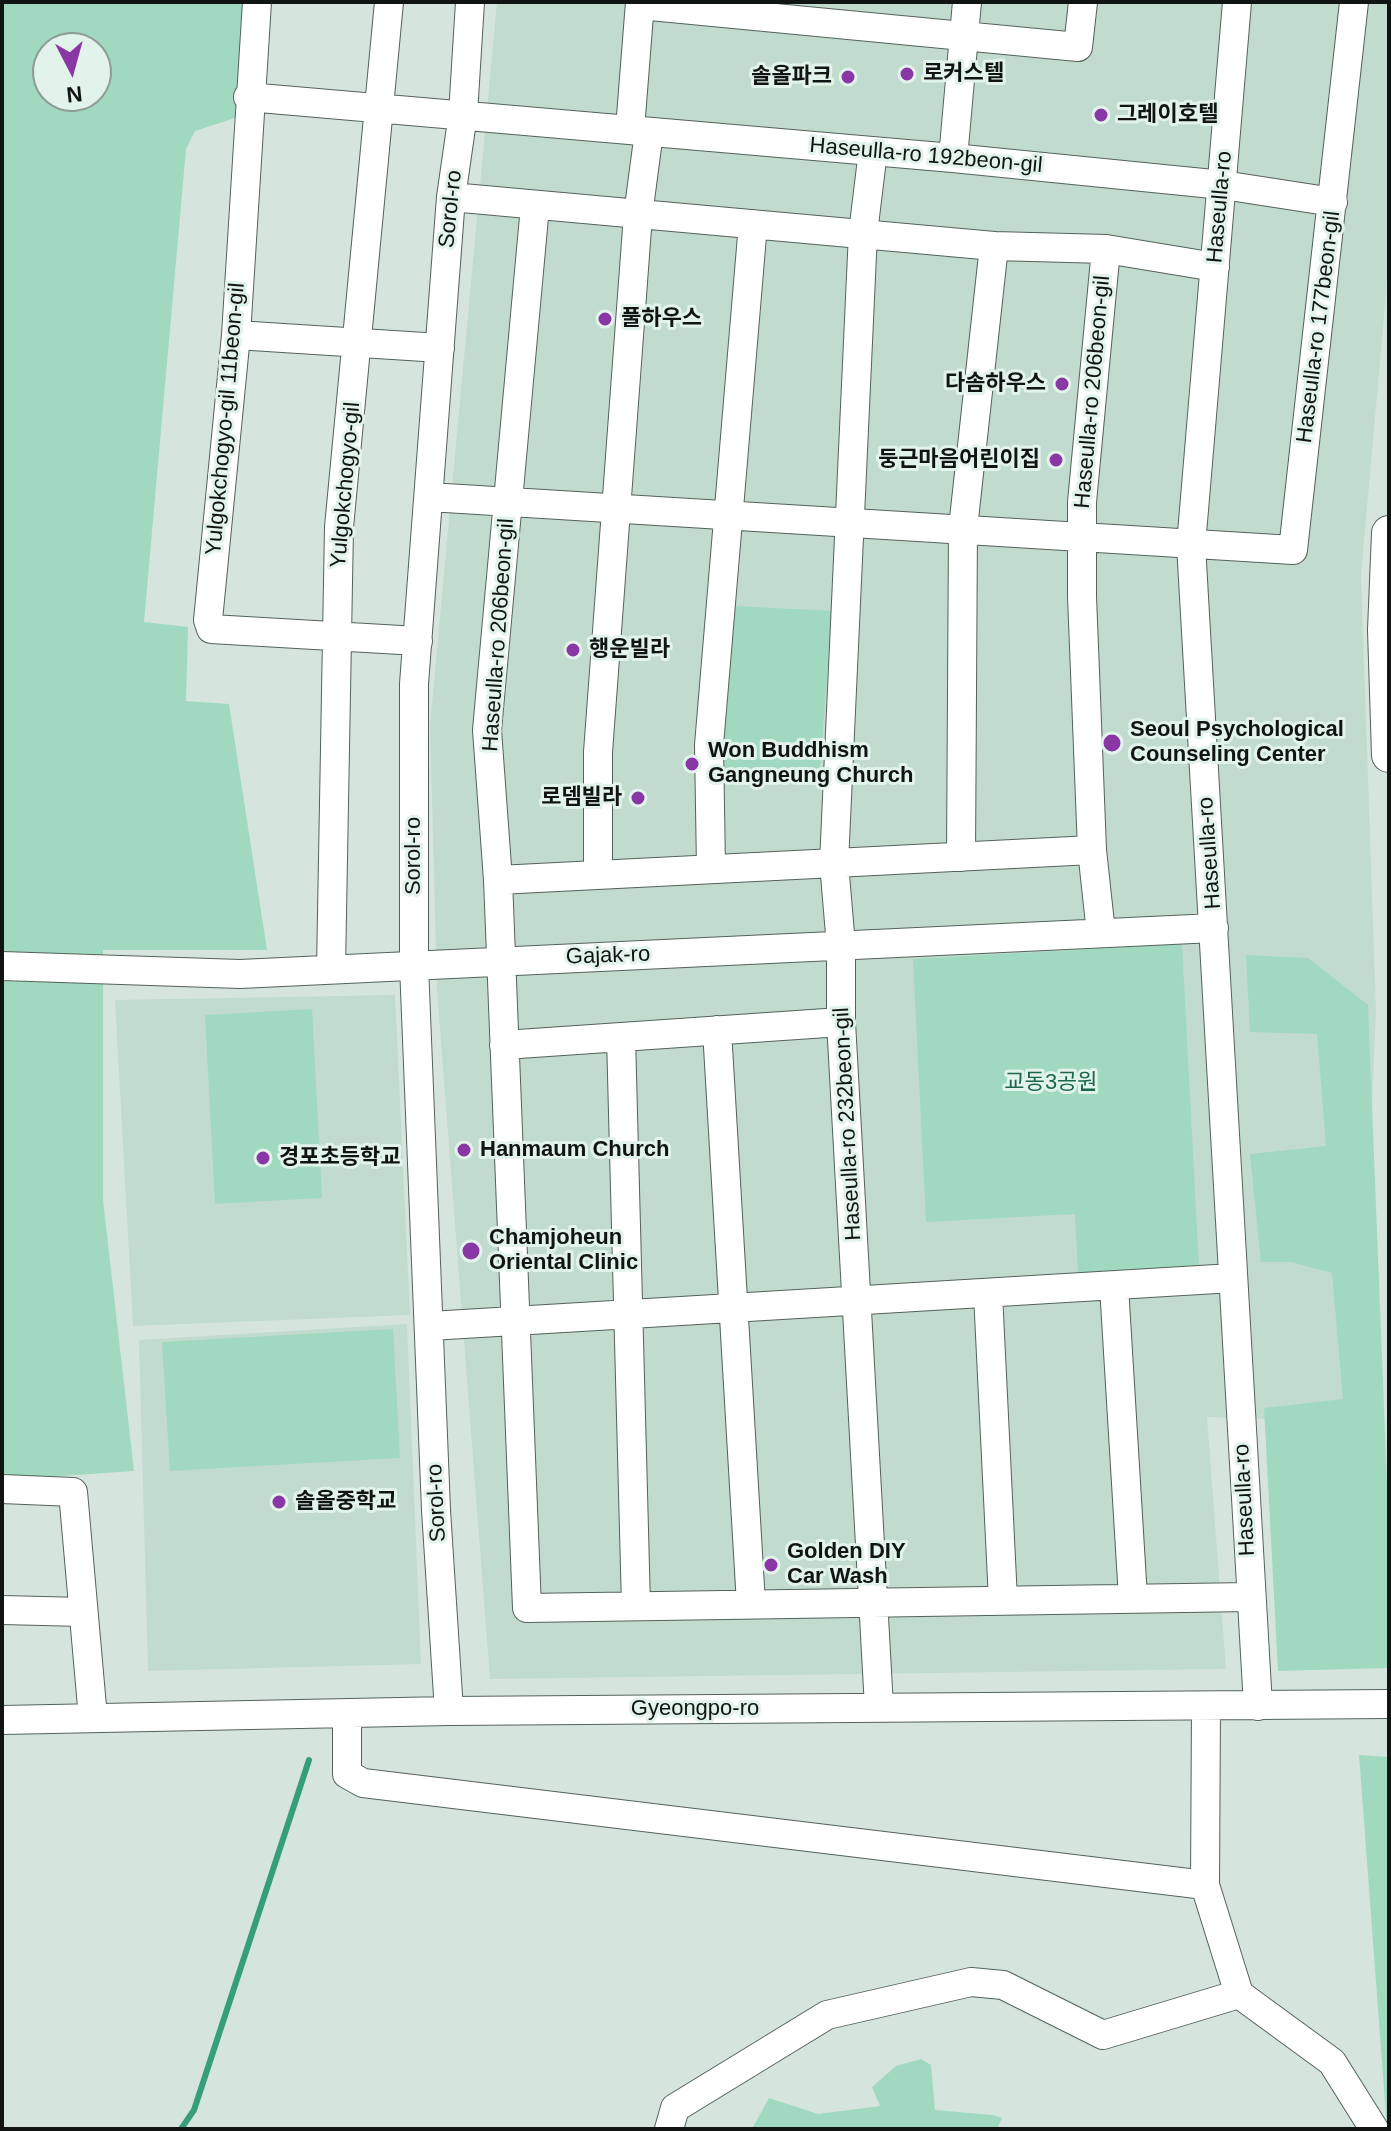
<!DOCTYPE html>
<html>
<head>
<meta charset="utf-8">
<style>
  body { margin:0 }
  #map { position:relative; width:1391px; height:2131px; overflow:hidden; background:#d5e5de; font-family:Arial,sans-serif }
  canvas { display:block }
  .frame { position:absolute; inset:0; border:4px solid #101513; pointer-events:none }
  .north { position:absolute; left:32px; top:32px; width:80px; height:80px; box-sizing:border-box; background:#e2f3eb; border:2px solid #8e9a95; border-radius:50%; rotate:174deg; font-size:22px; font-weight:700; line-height:32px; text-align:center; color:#101513 }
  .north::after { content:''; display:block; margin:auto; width:28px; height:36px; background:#8a37a6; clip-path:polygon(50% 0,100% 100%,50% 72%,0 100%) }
</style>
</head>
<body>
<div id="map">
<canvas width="1391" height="2131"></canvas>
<div class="frame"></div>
<div class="north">N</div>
</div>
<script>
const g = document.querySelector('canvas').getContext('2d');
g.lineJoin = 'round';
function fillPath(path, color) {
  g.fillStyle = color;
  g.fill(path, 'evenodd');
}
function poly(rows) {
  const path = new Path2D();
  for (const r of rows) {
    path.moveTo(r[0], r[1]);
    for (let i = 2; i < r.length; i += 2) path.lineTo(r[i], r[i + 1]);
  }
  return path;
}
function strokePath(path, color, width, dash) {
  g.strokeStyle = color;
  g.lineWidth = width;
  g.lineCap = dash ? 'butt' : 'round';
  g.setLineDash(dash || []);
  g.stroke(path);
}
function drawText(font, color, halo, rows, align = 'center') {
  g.font = font + ' Arial,"Noto Sans KR",sans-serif';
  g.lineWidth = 6;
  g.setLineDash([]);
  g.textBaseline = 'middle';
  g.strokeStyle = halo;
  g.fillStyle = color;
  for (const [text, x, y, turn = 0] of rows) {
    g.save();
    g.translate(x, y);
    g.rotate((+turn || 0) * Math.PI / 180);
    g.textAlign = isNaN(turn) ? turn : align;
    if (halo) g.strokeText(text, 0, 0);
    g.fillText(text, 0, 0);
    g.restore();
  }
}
fillPath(poly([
  [497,2,1389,2,1389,260,1361,575,1376,1011,1359,1422,1207,1417,1226,1669,490,1679,437,990,430,725],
  [395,995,410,1315,133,1326,115,1000],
  [407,1324,421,1664,148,1671,139,1340]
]), '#c2dbcf');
fillPath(poly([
  [2,2,244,4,238,117,195,131,186,149,144,622,188,627,186,701,229,704,267,950,103,950,103,1200,134,1471,2,1480],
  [48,48,96,48,96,96,48,96],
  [735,606,832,611,820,768,718,769],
  [1182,944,1199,1267,1078,1273,1075,1214,926,1222,913,959],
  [1246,955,1308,958,1368,1005,1389,1533,1389,1668,1278,1671,1264,1408,1343,1399,1332,1273,1291,1262,1261,1262,1250,1154,1326,1146,1317,1034,1250,1032],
  [312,1009,322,1198,215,1204,205,1015],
  [393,1329,400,1458,170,1471,162,1342],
  [1359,1755,1389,1757,1389,2129,1387,2129],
  [921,2059,931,2065,935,2110,993,2115,1002,2118,997,2129,752,2129,769,2098,818,2114,880,2106,872,2087,896,2066]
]), '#a0d9c0');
strokePath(poly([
  [181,2129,194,2110,309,1760]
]), '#369e7a', 6);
const minor = poly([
  [257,2,236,335,208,620,211,629,418,641],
  [1237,2,1191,545,1258,1706],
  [640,5,1078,47,1083,2],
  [248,97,953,158,1223,185,1333,202],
  [630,129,640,2],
  [873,151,863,233,834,863,841,946,841,1022,879,1707],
  [953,158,967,2],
  [451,197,994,246,1106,249,1215,267],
  [535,206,487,730,498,880,527,1608,1250,1597],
  [236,335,440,348],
  [429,497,1293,550,1354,2],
  [961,857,963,528,994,246],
  [711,869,709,745,753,224],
  [598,875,598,752,638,215,649,132],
  [498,880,1092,850],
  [1101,933,1092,850,1082,596,1082,502,1106,249],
  [2,966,240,974,1214,928],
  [331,969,339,527,389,2],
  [717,1030,751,1604],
  [621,1037,636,1606],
  [504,1045,841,1022],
  [1114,1286,1133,1598],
  [988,1294,1003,1600],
  [430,1326,1233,1278],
  [2,1489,73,1492,93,1718],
  [2,1610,83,1612],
  [1206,1706,1205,1885,1239,1994,1332,2062,1374,2129],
  [449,1711,436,1510,414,965,414,684,451,197,463,114,470,2],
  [347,1715,347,1774,363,1783,1205,1885],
  [2,1720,449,1711,1389,1704],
  [669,2129,675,2108,827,2015,971,1982,1003,1985,1103,2035,1239,1994]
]);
const major = poly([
  [1389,533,1385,630,1389,755]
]);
strokePath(minor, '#54625b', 30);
strokePath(major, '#54625b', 36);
strokePath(minor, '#fff', 28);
strokePath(major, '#fff', 34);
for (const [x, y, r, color] of [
  [907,74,8,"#8a37a6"],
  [848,77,8,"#8a37a6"],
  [1101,115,8,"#8a37a6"],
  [605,319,8,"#8a37a6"],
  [1062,384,8,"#8a37a6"],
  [1056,460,8,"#8a37a6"],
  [573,650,8,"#8a37a6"],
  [1112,743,10,"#8a37a6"],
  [692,764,8,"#8a37a6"],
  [638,798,8,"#8a37a6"],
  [464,1150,8,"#8a37a6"],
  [263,1158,8,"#8a37a6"],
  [471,1251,10,"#8a37a6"],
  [279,1502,8,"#8a37a6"],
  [771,1565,8,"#8a37a6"]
]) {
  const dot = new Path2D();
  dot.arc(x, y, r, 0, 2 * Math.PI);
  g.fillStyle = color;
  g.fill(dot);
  strokePath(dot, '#e2f3eb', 3);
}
drawText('bold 22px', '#101513', '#e2f3eb', [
  ["로커스텔",923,74],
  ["솔올파크",832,77,"right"],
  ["그레이호텔",1117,115],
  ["풀하우스",621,319],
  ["다솜하우스",1046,384,"right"],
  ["둥근마음어린이집",1040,460,"right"],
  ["행운빌라",589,650],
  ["Seoul Psychological",1130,730],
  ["Counseling Center",1130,755],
  ["Won Buddhism",708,751],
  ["Gangneung Church",708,776],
  ["로뎀빌라",622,798,"right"],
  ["Hanmaum Church",480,1150],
  ["경포초등학교",279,1158],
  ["Chamjoheun",489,1238],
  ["Oriental Clinic",489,1263],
  ["솔올중학교",295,1502],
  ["Golden DIY",787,1552],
  ["Car Wash",787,1577]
], 'left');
drawText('22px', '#101513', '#e2f3eb', [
  ["Haseulla-ro 192beon-gil",926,156,5],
  ["Haseulla-ro",1220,207,-85],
  ["Sorol-ro",451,209,-84],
  ["Haseulla-ro 177beon-gil",1319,327,-83],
  ["Haseulla-ro 206beon-gil",1093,392,-85],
  ["Yulgokchogyo-gil 11beon-gil",226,419,-85],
  ["Yulgokchogyo-gil",346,485,-85],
  ["Haseulla-ro 206beon-gil",499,635,-86],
  ["Haseulla-ro",1210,853,-94],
  ["Sorol-ro",414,856,-90],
  ["Gajak-ro",608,956,-2],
  ["Haseulla-ro 232beon-gil",848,1124,-93],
  ["Haseulla-ro",1245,1500,-93],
  ["Sorol-ro",437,1503,-93],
  ["Gyeongpo-ro",695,1709]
]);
drawText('22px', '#1a674d', '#e2f3eb', [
  ["교동3공원",1051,1083]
]);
</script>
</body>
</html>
